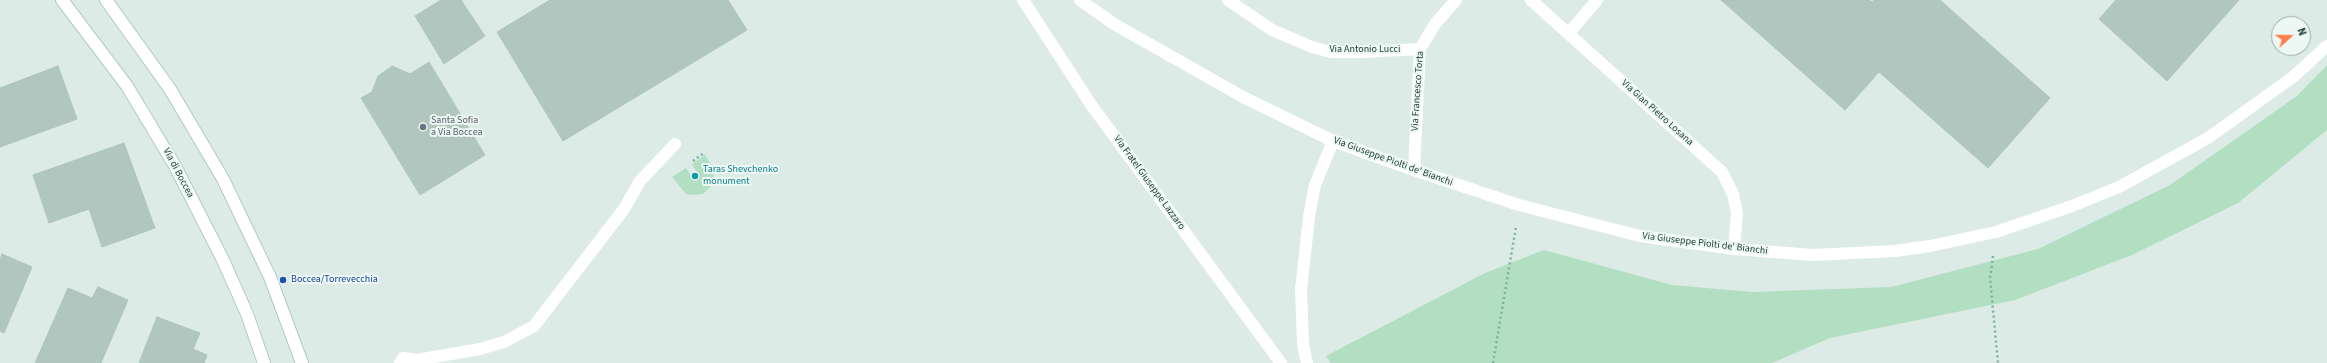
<!DOCTYPE html>
<html>
<head>
<meta charset="utf-8">
<style>
  body { margin:0 }
  #map { position:relative; width:2327px; height:363px; overflow:hidden; background:#dcebe5; font-family:"Source Sans 3",sans-serif }
  canvas { display:block }
  .north { position:absolute; left:2271px; top:16px; width:40px; height:40px; box-sizing:border-box; background:#edf7f3; border:1px solid #9aaca7; border-radius:50%; rotate:69deg; font-size:11px; font-weight:700; line-height:16px; text-align:center; color:#1d3b35 }
  .north::after { content:''; display:block; margin:auto; width:14px; height:18px; background:#ff7e46; clip-path:polygon(50% 0,100% 100%,50% 72%,0 100%) }
</style>
</head>
<body>
<div id="map">
<canvas width="2327" height="363"></canvas>
<div class="north">N</div>
</div>
<script>
const g = document.querySelector('canvas').getContext('2d');
g.lineJoin = 'round';
function fillPath(path, color) {
  g.fillStyle = color;
  g.fill(path, 'evenodd');
}
function poly(rows) {
  const path = new Path2D();
  for (const r of rows) {
    path.moveTo(r[0], r[1]);
    for (let i = 2; i < r.length; i += 2) path.lineTo(r[i], r[i + 1]);
  }
  return path;
}
function strokePath(path, color, width, dash) {
  g.strokeStyle = color;
  g.lineWidth = width;
  g.lineCap = dash ? 'butt' : 'round';
  g.setLineDash(dash || []);
  g.stroke(path);
}
function drawText(font, color, halo, rows, align = 'center') {
  g.font = font + ' "Source Sans 3",sans-serif';
  g.lineWidth = 4;
  g.setLineDash([]);
  g.textBaseline = 'middle';
  g.strokeStyle = halo;
  g.fillStyle = color;
  for (const [text, x, y, turn = 0] of rows) {
    g.save();
    g.translate(x, y);
    g.rotate((+turn || 0) * Math.PI / 180);
    g.textAlign = isNaN(turn) ? turn : align;
    if (halo) g.strokeText(text, 0, 0);
    g.fillText(text, 0, 0);
    g.restore();
  }
}
fillPath(poly([
  [2327,65,2327,130,2238,203,2132,255,2015,300,1830,338,1772,363,1331,363,1326,356,1485,273,1544,250,1672,285,1752,292,1891,287,2038,249,2170,185,2297,96],
  [705,155,713,168,714,183,703,194,693,195,686,194,672,177,686,168,694,180,698,178,699,176,692,164]
]), '#b2dfc1');
const building = poly([
  [441,0,461,0,485,36,444,64,415,16,441,0],
  [550,0,728,0,747,30,563,141,497,32,550,0],
  [1721,0,1869,0,1872,2,1874,0,1940,0,2050,98,1988,168,1879,72,1845,110,1721,0],
  [2116,0,2239,0,2167,81,2099,19,2116,0],
  [429,62,485,155,420,195,361,98,372,92,378,76,392,66,410,74,429,62],
  [58,66,77,119,0,147,0,88,58,66],
  [124,143,155,228,102,247,89,209,49,223,33,175,124,143],
  [2,254,32,267,4,333,0,331,0,260,2,254],
  [98,287,128,300,101,363,35,363,68,288,92,298,98,287],
  [157,317,200,333,193,349,207,355,204,363,139,363,157,317]
]);
fillPath(building, '#b1c6be');
strokePath(building, '#aec5bd', 1);
const secondary = poly([
  [62,0,127,86,175,166,223,260,247,314,264,363],
  [106,0,170,89,223,179,270,277,302,363]
]);
strokePath(secondary, '#aeccc3', 14);
strokePath(poly([
  [693,161,704,153],
  [1993,256,1990,278,1998,363],
  [1493,363,1516,227]
]), '#79b2a4', 2.5, [2, 3]);
strokePath(poly([
  [400,363,403,358,417,360,480,349,504,342,534,326,624,209,640,181,675,144]
]), '#fff', 12);
strokePath(poly([
  [1023,0,1092,106,1281,363],
  [1080,0,1114,24,1243,97,1333,141,1414,170,1519,205,1640,236,1734,249,1813,255,1895,251,1930,246,1996,232,2072,206,2119,187,2208,138,2293,77,2327,46],
  [1228,0,1272,30,1312,47,1331,52,1363,52,1420,49],
  [1531,0,1722,172,1733,194,1737,213,1734,249],
  [1569,33,1597,0],
  [1414,170,1420,49,1435,24,1456,0],
  [1307,363,1303,344,1301,290,1309,217,1315,185,1333,141]
]), '#fff', 12);
strokePath(secondary, '#fff', 12);
for (const [x, y, r, color] of [
  [423,127,4,"#6b7280"],
  [695,176,4,"#0f9aa8"],
  [283,280,4,"#1a4fb4"]
]) {
  const dot = new Path2D();
  dot.arc(x, y, r, 0, 2 * Math.PI);
  g.fillStyle = color;
  g.fill(dot);
  strokePath(dot, '#edf7f3', 1.5);
}
drawText('10px', '#1d3b35', '#edf7f3', [
  ["Via Antonio Lucci",1365,50],
  ["Via Francesco Torta",1418,91,-86],
  ["Via Gian Pietro Losana",1657,113,42],
  ["Via Giuseppe Piolti de' Bianchi",1393,162,20],
  ["Via di Boccea",178,173,62],
  ["Via Fratel Giuseppe Lazzaro",1149,183,54],
  ["Via Giuseppe Piolti de' Bianchi",1705,244,7]
]);
drawText('10px', '#5b616d', '#edf7f3', [
  ["Santa Sofia",431,121],
  ["a Via Boccea",431,133]
], 'left');
drawText('10px', '#0d838f', '#edf7f3', [
  ["Taras Shevchenko",703,170],
  ["monument",703,182]
], 'left');
drawText('10px', '#164399', '#edf7f3', [
  ["Boccea/Torrevecchia",291,280]
], 'left');
</script>
</body>
</html>
